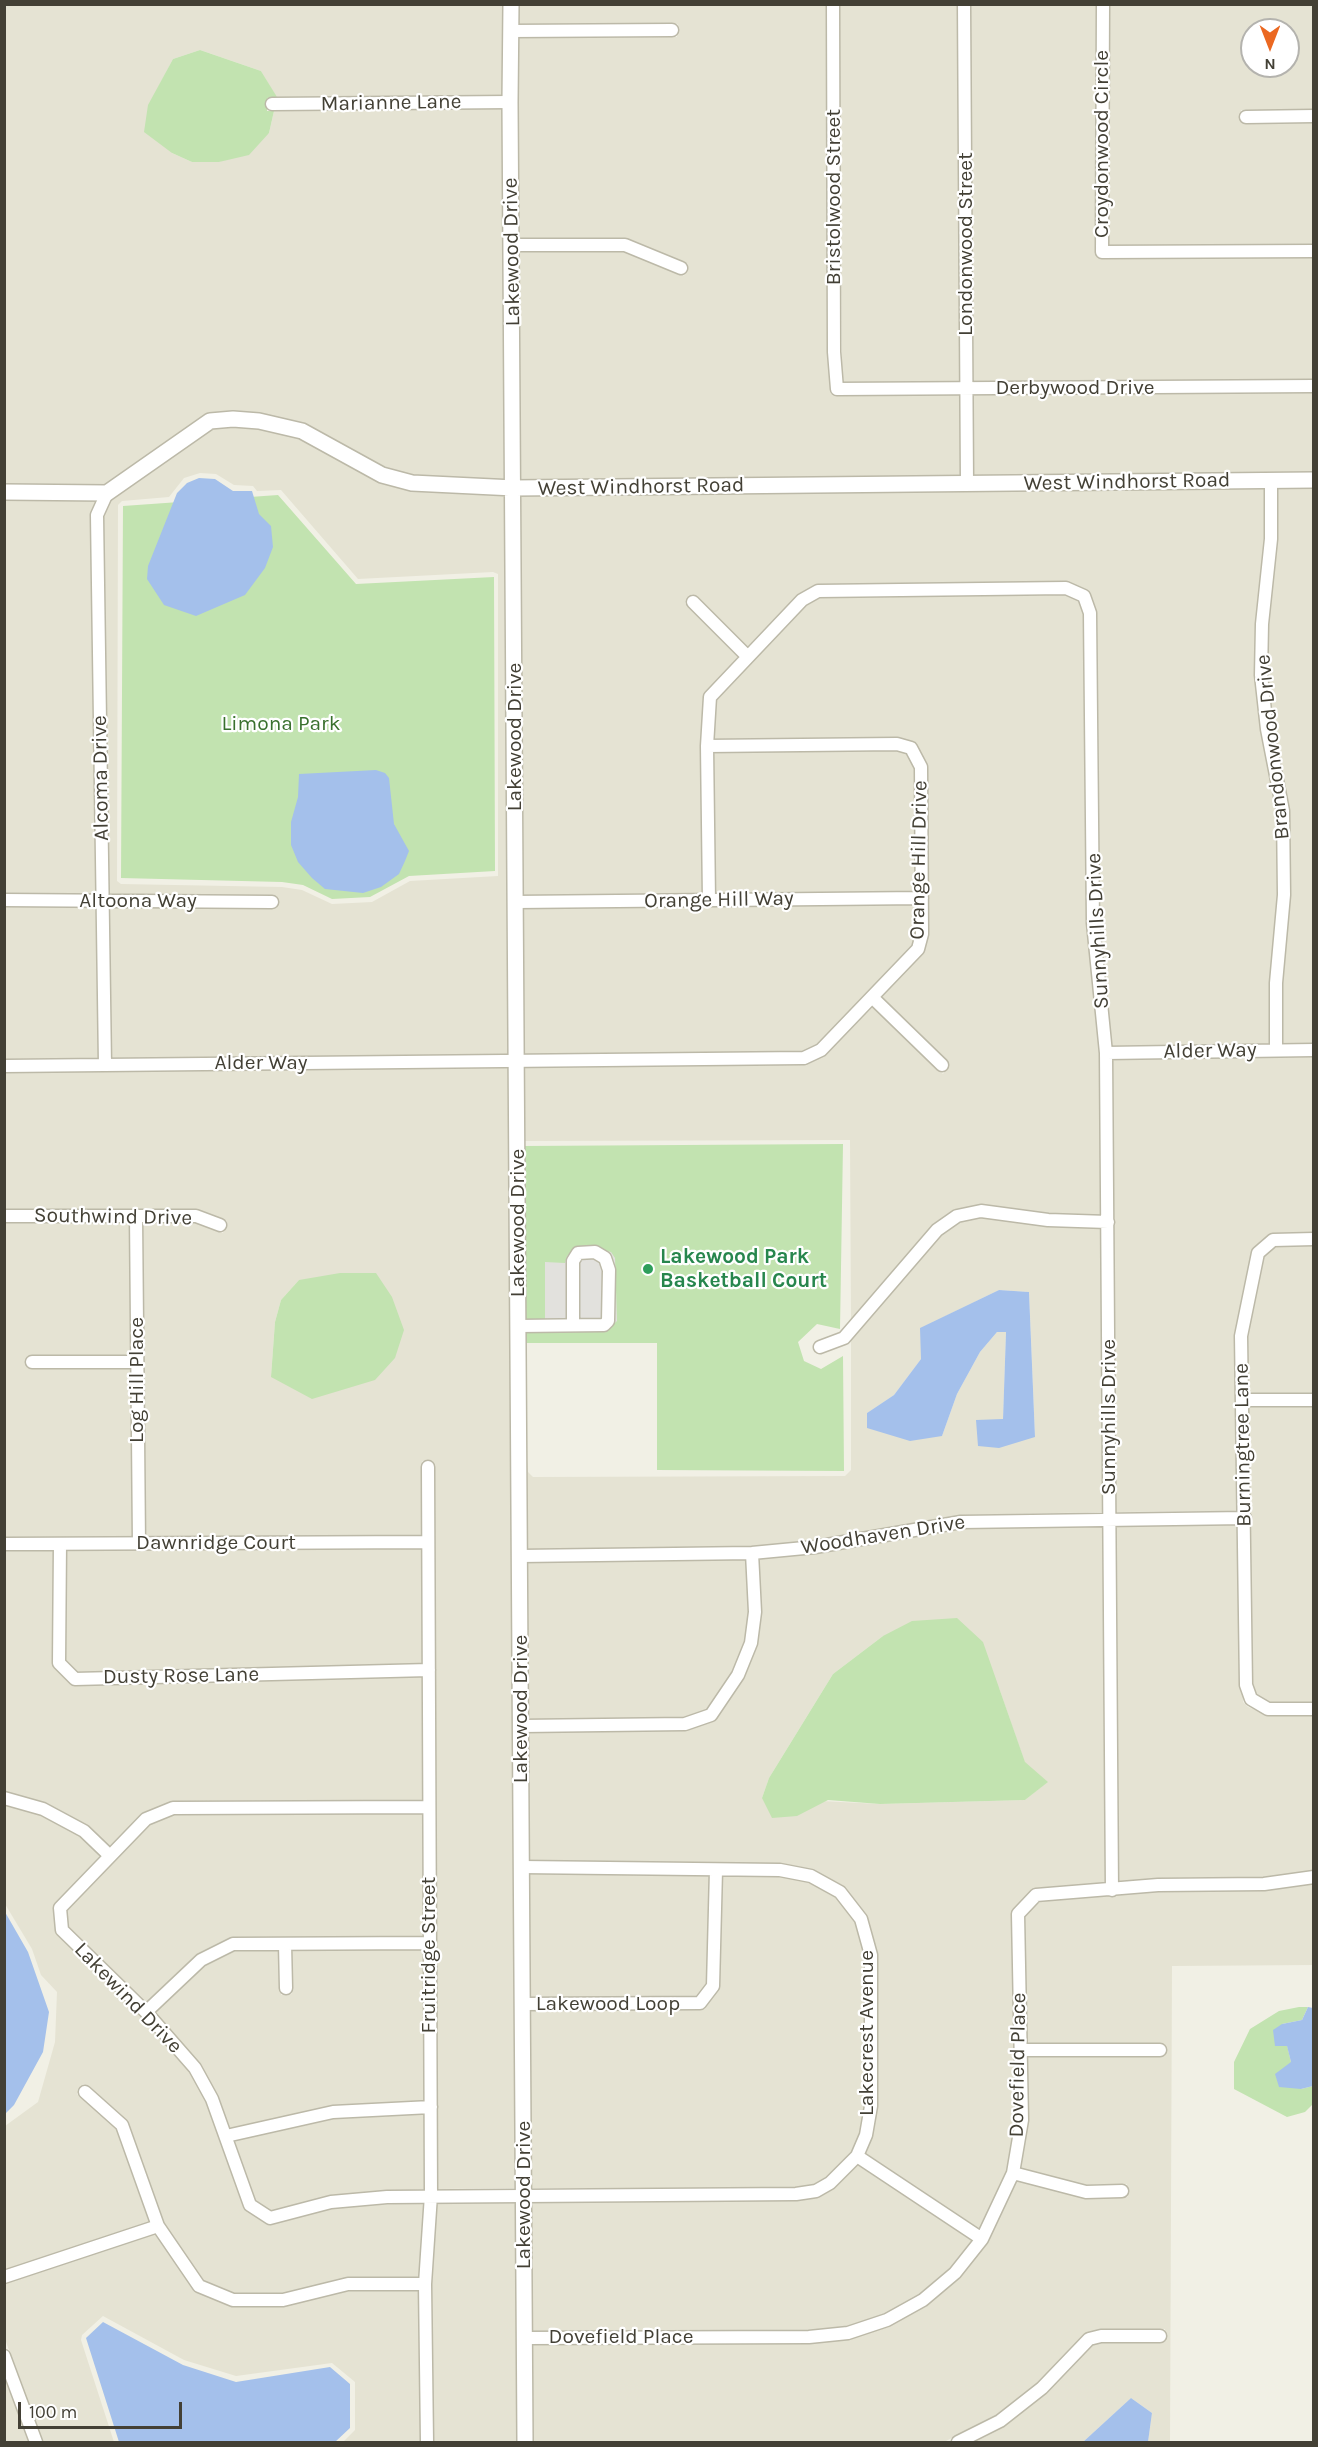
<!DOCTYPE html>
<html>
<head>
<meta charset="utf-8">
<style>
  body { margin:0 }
  #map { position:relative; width:1318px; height:2447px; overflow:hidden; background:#f1f0e5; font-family:Karla,sans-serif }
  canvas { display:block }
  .frame { position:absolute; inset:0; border:6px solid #434035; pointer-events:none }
  .north { position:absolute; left:1240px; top:18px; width:60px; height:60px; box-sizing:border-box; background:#fff; border:2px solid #b4b3ae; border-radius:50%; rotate:180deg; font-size:16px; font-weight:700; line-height:24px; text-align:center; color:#434035 }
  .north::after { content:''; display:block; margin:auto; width:21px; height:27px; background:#eb6821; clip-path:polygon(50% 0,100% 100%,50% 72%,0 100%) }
  .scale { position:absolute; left:18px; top:2402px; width:164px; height:27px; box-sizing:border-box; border:3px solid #434035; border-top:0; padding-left:8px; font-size:18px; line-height:21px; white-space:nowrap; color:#434035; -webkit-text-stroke:4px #fff; paint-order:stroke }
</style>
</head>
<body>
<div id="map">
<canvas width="1318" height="2447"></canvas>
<div class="frame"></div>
<div class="north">N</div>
<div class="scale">100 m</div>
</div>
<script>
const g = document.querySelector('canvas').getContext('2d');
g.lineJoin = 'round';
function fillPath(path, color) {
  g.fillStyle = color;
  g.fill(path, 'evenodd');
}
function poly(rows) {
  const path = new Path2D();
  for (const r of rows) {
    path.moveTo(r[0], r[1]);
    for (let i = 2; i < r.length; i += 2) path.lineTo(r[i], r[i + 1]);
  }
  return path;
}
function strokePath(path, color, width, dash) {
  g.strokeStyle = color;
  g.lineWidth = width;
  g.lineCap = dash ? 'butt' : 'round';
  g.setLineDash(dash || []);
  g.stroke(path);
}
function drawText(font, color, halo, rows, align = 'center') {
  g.font = font + ' Karla,sans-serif';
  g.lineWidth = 4.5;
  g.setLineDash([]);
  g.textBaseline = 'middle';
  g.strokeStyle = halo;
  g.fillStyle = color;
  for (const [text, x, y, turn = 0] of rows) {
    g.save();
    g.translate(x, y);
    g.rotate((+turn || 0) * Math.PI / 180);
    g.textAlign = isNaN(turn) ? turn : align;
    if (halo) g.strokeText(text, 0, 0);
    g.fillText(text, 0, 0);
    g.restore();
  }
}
fillPath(poly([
  [5,5,506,5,504,95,277,98,261,71,200,50,173,59,149,105,172,153,192,162,219,162,269,133,274,111,504,108,508,481,412,476,233,413,107,485,5,485],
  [517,5,827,5,831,394,961,395,961,477,519,481,518,251,625,252,684,276,688,264,625,239,518,239,517,38,677,37,678,24,517,25],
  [839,5,958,5,961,382,842,383],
  [970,5,1097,5,1097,252,1102,258,1313,258,1313,380,972,382],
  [1108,5,1313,5,1313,110,1241,110,1241,123,1313,122,1313,245,1108,245],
  [1252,30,1288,30,1288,66,1252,66],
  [1313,393,1313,473,973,477,972,395],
  [233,426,258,427,300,437,380,480,508,494,512,1055,110,1058,108,907,277,908,277,896,108,895,103,517,111,497,211,427],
  [200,473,216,474,234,485,253,486,257,491,281,490,358,579,493,572,498,574,498,876,410,881,372,902,332,904,302,890,282,887,121,884,117,881,118,505,122,501,169,497,184,478],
  [1313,486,1313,1044,1281,1044,1282,983,1290,895,1267,674,1268,625,1277,539,1277,487],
  [1266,487,1266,539,1255,674,1261,730,1277,812,1279,895,1271,983,1270,1044,1111,1046,1099,923,1096,613,1086,590,1066,582,818,585,798,595,747,647,692,594,685,603,739,656,706,693,703,894,522,896,519,495],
  [5,498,98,499,97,895,5,894],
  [1065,595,1079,601,1085,614,1100,1053,1102,1215,1048,1214,982,1205,955,1209,933,1225,851,1320,850,1140,524,1141,523,1068,804,1065,824,1055,873,1007,943,1074,949,1064,881,998,922,954,927,936,927,767,916,745,897,738,713,739,716,700,805,605,820,598],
  [896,750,908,754,916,769,916,892,715,894,713,752],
  [916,904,916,933,913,946,818,1045,803,1052,523,1055,522,909],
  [4,906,97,907,99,1058,5,1059],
  [1313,1057,1313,1233,1273,1234,1254,1248,1235,1336,1239,1511,1115,1512,1111,1059],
  [512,1068,518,2188,437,2189,433,1461,422,1461,423,1536,144,1537,142,1223,195,1222,223,1233,227,1221,196,1210,5,1210,4,1072],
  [299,1280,271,1377,275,1322,281,1300],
  [981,1217,1047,1227,1102,1228,1104,1512,960,1515,814,1541,751,1547,526,1549,525,1439,528,1472,533,1477,845,1476,851,1470,851,1339,941,1234,959,1222],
  [999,1290,1029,1292,1035,1437,1003,1420,1006,1332,997,1332,980,1352,957,1394,942,1436,867,1413,894,1395,921,1359,921,1328],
  [4,1222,131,1223,132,1356,27,1356,27,1368,132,1368,133,1537,5,1538],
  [1275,1246,1313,1246,1313,1394,1249,1394,1247,1336,1263,1256],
  [1313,1406,1313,1702,1270,1702,1255,1695,1252,1684,1249,1407],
  [1115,1524,1239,1524,1243,1702,1248,1707,1268,1715,1313,1715,1313,1871,1264,1877,1158,1878,1118,1883],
  [1104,1525,1106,1884,1036,1888,1015,1910,1016,2119,1007,2171,980,2230,864,2154,876,1955,867,1917,845,1888,813,1870,780,1864,528,1861,527,1732,685,1730,712,1721,743,1679,757,1645,761,1612,758,1559,816,1553,961,1528],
  [883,1636,999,1688,1025,1763,1047,1782,1025,1800,880,1804,762,1798,769,1778,833,1674],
  [423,1549,423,1664,77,1673,64,1660,66,1550],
  [54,1550,53,1663,75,1685,423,1677,423,1800,173,1801,142,1814,109,1847,86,1825,44,1803,5,1792,4,1551],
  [746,1559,750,1612,746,1641,733,1672,707,1710,684,1718,527,1720,526,1562],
  [4,1805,41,1815,81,1836,101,1855,56,1903,59,1934,142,2016,191,2072,207,2102,247,2210,272,2224,331,2208,425,2202,420,2278,348,2278,283,2294,234,2294,203,2281,163,2223,128,2123,84,2084,77,2094,118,2129,150,2222,5,2271,5,2126,38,2102,55,2042,57,1992,41,1975,32,1949,5,1904],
  [423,1813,423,1937,233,1937,198,1955,146,2004,68,1927,66,1910,109,1863,148,1825,174,1814],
  [528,1874,711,1876,707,1984,697,1997,529,1998],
  [722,1876,779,1876,809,1882,837,1897,856,1922,865,1956,866,2105,861,2133,852,2152,827,2177,814,2185,796,2188,530,2188,529,2011,700,2009,704,2007,718,1986],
  [1313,1884,1313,1965,1172,1966,1170,2442,1148,2442,1152,2413,1131,2398,1083,2442,972,2442,1002,2426,1091,2345,1102,2342,1166,2341,1165,2329,1102,2329,1085,2334,1038,2383,997,2415,944,2442,531,2442,530,2344,809,2343,850,2339,889,2327,926,2306,958,2278,985,2247,1016,2180,1084,2198,1128,2197,1127,2184,1086,2185,1019,2168,1027,2056,1165,2056,1165,2044,1027,2044,1024,1917,1039,1901,1158,1891,1264,1890],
  [234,1950,279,1950,281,1995,292,1994,291,1950,423,1950,425,2101,332,2106,230,2129,217,2096,200,2065,154,2012,205,1965],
  [425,2114,426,2189,330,2195,271,2211,254,2201,234,2141,334,2119],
  [857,2164,973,2240,951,2268,920,2295,885,2314,847,2327,809,2330,530,2332,530,2201,797,2201,819,2197,834,2187],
  [437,2201,518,2201,520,2442,432,2442,431,2284],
  [155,2233,195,2290,231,2306,285,2306,348,2291,420,2290,421,2442,343,2442,355,2430,355,2382,332,2363,236,2376,184,2360,103,2316,82,2335,81,2340,114,2442,42,2442,5,2339,5,2284],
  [5,2372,30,2442,5,2442]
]), '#e5e3d3');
fillPath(poly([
  [200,50,261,71,277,97,267,98,267,111,274,111,269,133,249,155,219,162,192,162,172,153,144,132,148,105,173,59],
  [278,495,356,584,494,577,495,871,409,876,370,897,332,899,303,885,282,882,121,878,123,506],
  [843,1144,840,1329,817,1324,798,1342,804,1361,821,1369,843,1356,844,1471,657,1470,657,1343,523,1343,523,1146],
  [340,1273,376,1273,392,1297,404,1330,395,1358,375,1380,312,1399,271,1377,275,1322,281,1300,299,1280],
  [957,1618,983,1642,1025,1762,1048,1782,1025,1800,880,1804,828,1800,797,1816,772,1818,762,1798,769,1778,833,1674,883,1636,912,1621],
  [1299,2007,1308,2007,1302,2020,1282,2024,1291,2062,1301,2089,1313,2086,1313,2104,1305,2112,1287,2117,1234,2089,1234,2062,1250,2029,1279,2011]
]), '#c2e3b0');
fillPath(poly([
  [575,1249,599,1249,611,1252,615,1258,617,1321,606,1331,545,1331,545,1262,565,1263,567,1256]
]), '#e2e1dd');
fillPath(poly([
  [199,478,215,479,233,491,252,491,259,514,271,526,273,547,265,568,245,595,196,616,164,605,147,579,148,566,177,493,187,483],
  [376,770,385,773,389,778,394,824,409,851,405,861,399,874,381,887,363,893,325,889,312,878,298,862,291,845,291,822,298,797,299,774],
  [999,1290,1029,1292,1035,1437,999,1448,978,1446,976,1420,1003,1419,1006,1332,997,1332,980,1352,957,1394,942,1436,910,1441,867,1428,867,1413,894,1395,921,1359,920,1328],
  [5,1912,28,1952,49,2012,43,2052,14,2105,5,2114],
  [1308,2007,1313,2008,1313,2086,1301,2089,1279,2087,1275,2074,1291,2062,1287,2046,1275,2046,1273,2030,1282,2024,1302,2020],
  [103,2322,183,2365,236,2382,330,2367,350,2384,350,2428,335,2442,119,2442,86,2338],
  [1131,2398,1152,2413,1148,2442,1083,2442]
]), '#a4c0eb');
const minor = poly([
  [833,4,834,352,837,389,1314,386],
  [964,4,967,483],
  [1103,4,1102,252,1314,251],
  [511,31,672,30],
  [272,104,510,102],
  [1246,117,1314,116],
  [513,245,625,245,681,268],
  [1271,480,1271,539,1262,624,1261,675,1267,729,1283,811,1284,895,1276,983,1276,1050],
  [693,602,747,656],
  [4,900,272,902],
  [709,900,707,746,710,697,802,600,818,591,1066,588,1084,596,1090,613,1093,923,1106,1053,1112,1890],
  [516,902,922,898],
  [873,998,942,1065],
  [1106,1053,1314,1050],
  [105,1065,97,515,107,493],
  [4,1066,804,1058,821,1050,918,949,922,934,921,767,911,748,897,744,707,746],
  [4,1216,196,1216,220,1225],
  [136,1216,139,1544],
  [1314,1239,1273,1240,1258,1253,1241,1336,1246,1685,1251,1699,1268,1709,1314,1709],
  [519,1326,604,1325,608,1321,609,1270,605,1258,595,1252,578,1253,573,1261,573,1325],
  [820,1347,844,1338,937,1230,957,1216,981,1211,1048,1220,1108,1222],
  [32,1362,137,1362],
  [1244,1400,1314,1400],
  [4,1544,428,1542],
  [60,1544,59,1663,75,1679,429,1670],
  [520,1556,752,1553,815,1547,961,1522,1245,1518],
  [522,1726,685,1724,711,1715,738,1675,751,1643,755,1612,752,1553],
  [4,1798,43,1809,84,1831,109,1855],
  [428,1807,173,1808,146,1819,60,1908,62,1930,146,2012,195,2068,212,2099,250,2205,270,2218,331,2202,387,2197,796,2194,816,2191,830,2183,857,2156,866,2135,871,2106,871,1955,861,1919,840,1892,811,1876,780,1870,522,1867],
  [285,1944,286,1988],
  [523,2004,700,2003,713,1986,716,1870],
  [146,2012,201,1960,233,1944,429,1943],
  [1021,2050,1160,2050],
  [85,2092,122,2125,158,2226,199,2286,233,2300,283,2300,348,2284,425,2284],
  [226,2136,333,2112,431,2107],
  [857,2156,982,2239],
  [1013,2173,1086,2192,1122,2191],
  [4,2277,158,2226],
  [525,2338,809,2337,848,2333,887,2320,923,2300,955,2273,982,2239,1013,2173,1022,2120,1018,1914,1036,1895,1158,1885,1264,1884,1314,1877],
  [4,2356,36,2442],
  [427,2442,425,2284,431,2195,428,1467],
  [958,2442,1000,2421,1042,2388,1089,2339,1101,2336,1160,2336]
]);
const tertiary = poly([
  [511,4,510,102,525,2442],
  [4,492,107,493,210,421,233,419,259,421,302,431,382,475,412,483,514,488,1314,480]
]);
strokePath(minor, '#bcb9a8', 15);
strokePath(tertiary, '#bcb9a8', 18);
strokePath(minor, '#fff', 12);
strokePath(tertiary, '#fff', 15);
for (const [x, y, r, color] of [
  [648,1269,6,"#2e9e5b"]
]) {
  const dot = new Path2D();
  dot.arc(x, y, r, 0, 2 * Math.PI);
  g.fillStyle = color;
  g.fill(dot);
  strokePath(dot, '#fff', 2);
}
drawText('21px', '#434035', '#fff', [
  ["Marianne Lane",391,103,-1],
  ["Croydonwood Circle",1102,144,-90],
  ["Bristolwood Street",834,197,-90],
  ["Londonwood Street",966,244,-90],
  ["Lakewood Drive",512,252,-91],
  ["Derbywood Drive",1075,388],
  ["West Windhorst Road",1127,482,-1],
  ["West Windhorst Road",641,487,-1],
  ["Lakewood Drive",515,737,-90],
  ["Brandonwood Drive",1273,747,-96],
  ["Alcoma Drive",101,778,-91],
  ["Orange Hill Drive",919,860,-89],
  ["Orange Hill Way",719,900,-1],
  ["Altoona Way",138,901],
  ["Sunnyhills Drive",1098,931,-93],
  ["Alder Way",1210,1051,-1],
  ["Alder Way",261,1063],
  ["Southwind Drive",113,1217,1],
  ["Lakewood Drive",518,1223,-90],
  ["Log Hill Place",137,1380,-90],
  ["Sunnyhills Drive",1109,1417,-90],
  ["Burningtree Lane",1243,1445,-91],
  ["Woodhaven Drive",883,1535,-9],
  ["Dawnridge Court",216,1543],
  ["Dusty Rose Lane",181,1676,-1],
  ["Lakewood Drive",521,1709,-90],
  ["Fruitridge Street",429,1955,-90],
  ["Lakewind Drive",128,1998,46],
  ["Lakewood Loop",608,2004],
  ["Lakecrest Avenue",867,2033,-90],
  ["Dovefield Place",1018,2065,-89],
  ["Lakewood Drive",524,2195,-90],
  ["Dovefield Place",621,2337]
]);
drawText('21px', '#39702d', '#fff', [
  ["Limona Park",281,724]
]);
drawText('bold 21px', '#27864d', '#fff', [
  ["Lakewood Park",660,1257],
  ["Basketball Court",660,1281]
], 'left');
</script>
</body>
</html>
